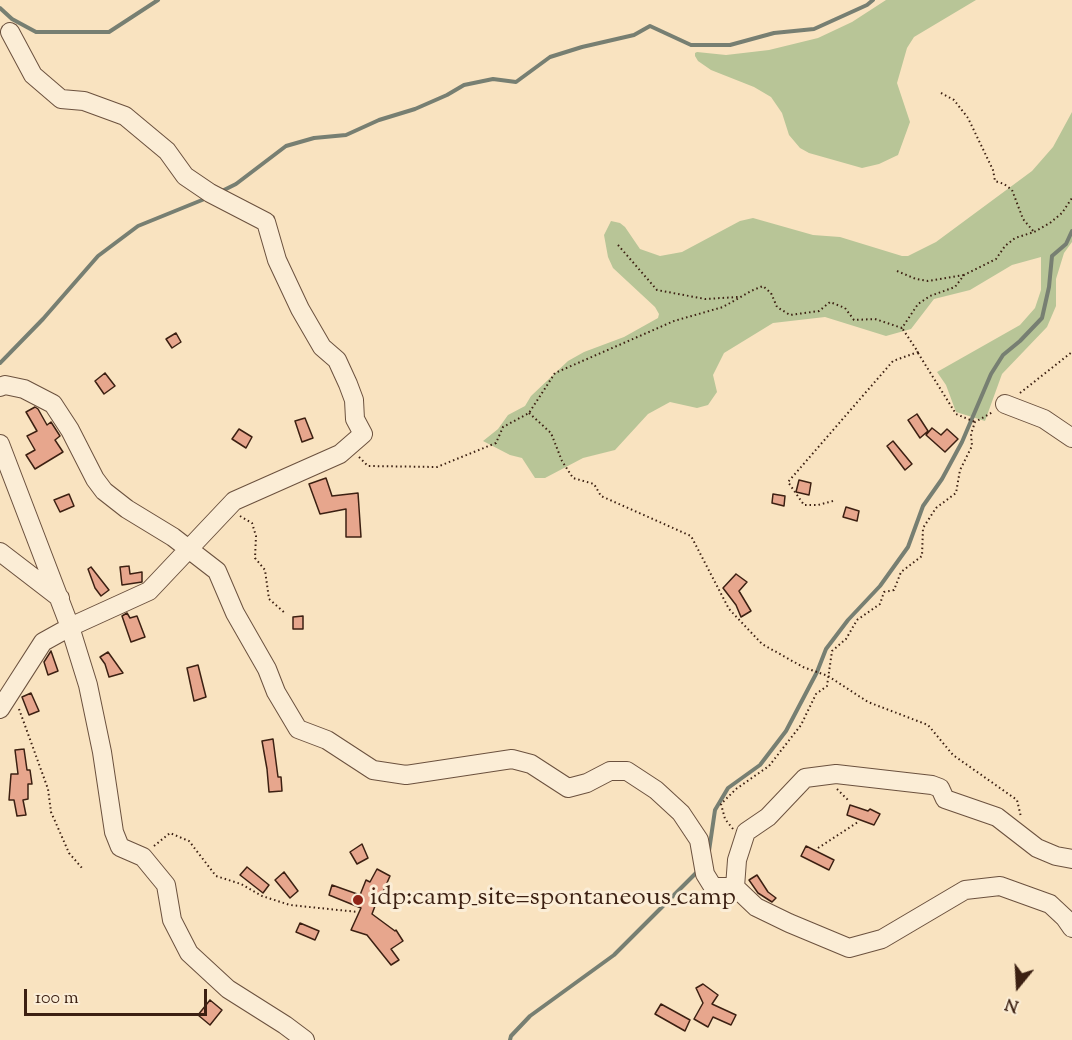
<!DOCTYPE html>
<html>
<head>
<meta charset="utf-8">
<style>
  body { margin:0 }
  #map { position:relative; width:1072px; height:1040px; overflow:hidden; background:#f9e3c0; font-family:"Sorts Mill Goudy",serif }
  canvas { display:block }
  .north { position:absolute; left:988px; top:956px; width:60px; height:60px; -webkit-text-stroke:4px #fbedd6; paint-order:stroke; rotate:198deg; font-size:16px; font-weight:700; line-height:24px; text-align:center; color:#3c2012 }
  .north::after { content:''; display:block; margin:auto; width:21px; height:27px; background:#3c2012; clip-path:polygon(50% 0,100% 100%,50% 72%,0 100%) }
  .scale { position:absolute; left:24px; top:989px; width:183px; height:27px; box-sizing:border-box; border:3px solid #3c2012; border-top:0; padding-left:8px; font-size:18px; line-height:21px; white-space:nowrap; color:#3c2012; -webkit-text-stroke:4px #fbedd6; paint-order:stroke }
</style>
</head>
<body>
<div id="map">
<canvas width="1072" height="1040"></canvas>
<div class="north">N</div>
<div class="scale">100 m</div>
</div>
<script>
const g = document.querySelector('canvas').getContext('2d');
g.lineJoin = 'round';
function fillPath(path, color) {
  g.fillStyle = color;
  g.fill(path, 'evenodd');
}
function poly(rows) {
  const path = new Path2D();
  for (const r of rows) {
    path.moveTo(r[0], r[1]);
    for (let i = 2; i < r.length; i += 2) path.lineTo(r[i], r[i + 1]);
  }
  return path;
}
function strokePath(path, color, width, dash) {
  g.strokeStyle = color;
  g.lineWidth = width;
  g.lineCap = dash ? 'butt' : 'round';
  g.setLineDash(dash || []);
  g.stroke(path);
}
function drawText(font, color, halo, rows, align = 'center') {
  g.font = font + ' "Sorts Mill Goudy",serif';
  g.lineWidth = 6;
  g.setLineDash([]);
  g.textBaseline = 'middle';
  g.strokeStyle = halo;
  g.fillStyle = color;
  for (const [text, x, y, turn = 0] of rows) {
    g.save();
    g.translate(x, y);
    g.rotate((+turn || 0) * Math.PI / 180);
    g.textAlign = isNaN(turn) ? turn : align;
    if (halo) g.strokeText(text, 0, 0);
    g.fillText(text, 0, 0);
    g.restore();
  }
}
fillPath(poly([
  [886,0,976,0,914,37,907,48,897,83,910,122,898,155,879,164,862,168,809,153,800,148,789,135,782,113,771,97,754,87,711,70,698,61,695,56,695,53,697,52,726,55,769,50,818,38,852,22],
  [1072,112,1072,242,1064,253,1056,279,1056,306,1047,327,1002,374,985,421,956,412,946,385,937,372,1020,325,1035,308,1041,290,1041,257,1012,265,970,290,934,299,911,329,886,336,825,317,773,323,724,353,713,375,717,392,708,405,697,408,670,402,648,414,615,450,583,458,545,478,535,478,522,458,510,455,483,441,498,429,508,415,525,406,531,396,568,361,584,352,624,337,658,318,659,314,655,307,613,268,608,257,604,235,611,221,620,223,625,227,640,249,660,256,682,252,740,221,753,218,813,235,840,237,902,256,908,256,936,242,1032,171,1053,147]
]), '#b8c597');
strokePath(poly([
  [0,8,12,19,36,32,109,32,158,0],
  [222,191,236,184,286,146,314,138,346,135,379,120,415,109,447,95,464,85,493,79,516,82,550,57,582,47,634,35,650,26,691,45,730,45,774,33,814,29,867,5,873,0],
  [0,363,43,319,98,256,138,226,207,198],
  [709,851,715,810,728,788,760,765,786,731,817,672,826,649,848,620,880,586,908,547,923,506,942,479,962,442,991,374,1003,355,1020,341,1042,318,1049,287,1052,256,1066,244,1072,231],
  [510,1040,511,1036,530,1016,614,955,698,871]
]), '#777f72', 4);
const building = poly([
  [176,333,181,342,172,348,166,339,176,333],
  [105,373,115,386,104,394,95,381,105,373],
  [35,407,38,409,47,425,51,422,60,436,55,440,63,452,35,469,26,455,35,450,27,436,37,431,26,412,35,407],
  [917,414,928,431,920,438,908,420,917,414],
  [305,418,313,438,302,442,295,421,305,418],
  [932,428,941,435,947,429,958,439,945,452,926,435,932,428],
  [239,429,252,437,246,448,232,439,239,429],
  [893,441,912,464,905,470,887,446,893,441],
  [326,478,332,496,358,493,361,537,346,537,346,509,320,514,309,484,326,478],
  [799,480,811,483,809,495,796,492,799,480],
  [69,494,74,506,60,512,54,500,69,494],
  [773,494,785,496,784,506,772,503,773,494],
  [846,507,859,511,857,521,843,517,846,507],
  [129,566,130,574,142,572,142,582,122,585,120,567,129,566],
  [91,567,109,590,101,596,95,588,88,569,91,567],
  [736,574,747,582,739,591,751,611,741,617,736,605,723,588,736,574],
  [127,613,130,618,137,616,145,637,131,642,122,616,127,613],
  [303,616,303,629,293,629,293,617,303,616],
  [51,651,58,671,48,675,44,662,51,651],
  [108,652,123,673,109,677,105,664,100,657,108,652],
  [198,665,206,697,194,701,187,668,198,665],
  [31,693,39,711,29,715,22,697,31,693],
  [273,739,278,777,281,777,282,791,269,792,267,769,262,741,273,739],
  [24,749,27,770,30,770,32,784,28,784,28,799,23,800,26,815,17,816,14,800,9,800,11,774,18,774,15,750,24,749],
  [850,805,868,811,870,809,880,814,874,825,847,815,850,805],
  [362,844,368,858,357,864,350,852,362,844],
  [806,846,834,860,829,870,801,856,806,846],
  [247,867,269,885,263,893,240,875,247,867],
  [377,869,390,876,380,899,378,898,372,914,395,931,396,930,403,941,391,949,399,960,391,965,367,935,351,930,361,908,329,895,332,885,360,895,366,880,370,882,377,869],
  [284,872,298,891,290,898,275,880,284,872],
  [757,875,768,892,776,898,772,902,758,893,749,880,757,875],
  [300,923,319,931,315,940,296,932,300,923],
  [703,984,718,995,712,1004,736,1015,731,1025,713,1017,708,1027,694,1019,703,1003,696,988,703,984],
  [210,1000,222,1010,210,1025,198,1015,210,1000],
  [661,1004,690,1020,685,1031,655,1014,661,1004]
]);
fillPath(building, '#e7a68d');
strokePath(building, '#3c2012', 1.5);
const minor = poly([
  [0,387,5,385,24,389,53,404,70,430,95,479,104,491,127,509,173,537,217,571,235,613,267,669,276,692,298,729,327,740,373,770,406,775,512,759,531,764,568,788,587,783,610,771,627,771,656,790,681,813,699,840,705,874,713,887,735,887],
  [1005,404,1044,419,1072,438],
  [0,444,70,627,88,685,102,752,114,832,120,847,143,857,166,885,172,920,189,953,228,989,285,1025,305,1040],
  [0,552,60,598],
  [0,709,43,642,70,627,149,591,234,501,340,454,363,434,355,419,354,400,348,384,337,360,322,347,300,309,277,260,266,222,210,193,185,176,167,151,125,116,84,101,61,99,33,75,10,32],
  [1072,859,1056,856,1037,848,997,817,945,799,940,788,932,785,836,774,805,778,768,817,746,832,737,860,735,887,756,907,789,923,849,948,882,939,965,890,1000,886,1050,904,1065,918,1072,928]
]);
strokePath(minor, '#6b513e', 20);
strokePath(poly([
  [941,93,954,100,968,118,993,170,995,181,1004,184,1012,190,1023,219,1034,232],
  [618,245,657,290,705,299,738,297],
  [897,271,916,279,928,281,964,275],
  [918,353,956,414,975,422],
  [1020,393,1072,352],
  [529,413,551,433,562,461,573,478,594,484,601,496,691,536,729,609,762,644,803,667,828,676,868,702,928,725,953,755,1017,800,1021,817],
  [359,457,368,466,437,467,496,443,503,427,529,413,555,373,674,321,723,307,751,291,763,286,771,293,777,307,790,315,819,311,830,302,845,308,854,320,875,319,902,328,918,304,930,296,955,287,964,275,996,259,1005,246,1015,238,1034,232,1050,223,1062,213,1072,198],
  [833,501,818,505,804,505,788,482,893,361,918,352,902,328],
  [240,516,252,523,256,536,255,558,265,570,269,599,285,613],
  [19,709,48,789,51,812,69,853,82,868],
  [837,789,849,801],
  [733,829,725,819,721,804,736,789,769,766,801,725,816,694,827,686,832,651,846,639,857,620,880,604,884,592,894,590,901,572,922,556,923,528,936,508,956,493,960,470,972,446,971,434,975,422,993,412],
  [154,846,170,833,189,841,216,876,241,884,262,896,290,905,358,912],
  [818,848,858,822]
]), '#3c2012', 2, [1.5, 3]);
strokePath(minor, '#fbedd6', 18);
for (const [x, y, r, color] of [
  [358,900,6,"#8f2418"]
]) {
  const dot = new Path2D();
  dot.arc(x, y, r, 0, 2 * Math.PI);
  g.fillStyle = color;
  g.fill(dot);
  strokePath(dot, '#fbedd6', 2);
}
drawText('26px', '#3c2012', '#fbedd6', [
  ["idp:camp_site=spontaneous_camp",370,900]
], 'left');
</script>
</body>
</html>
